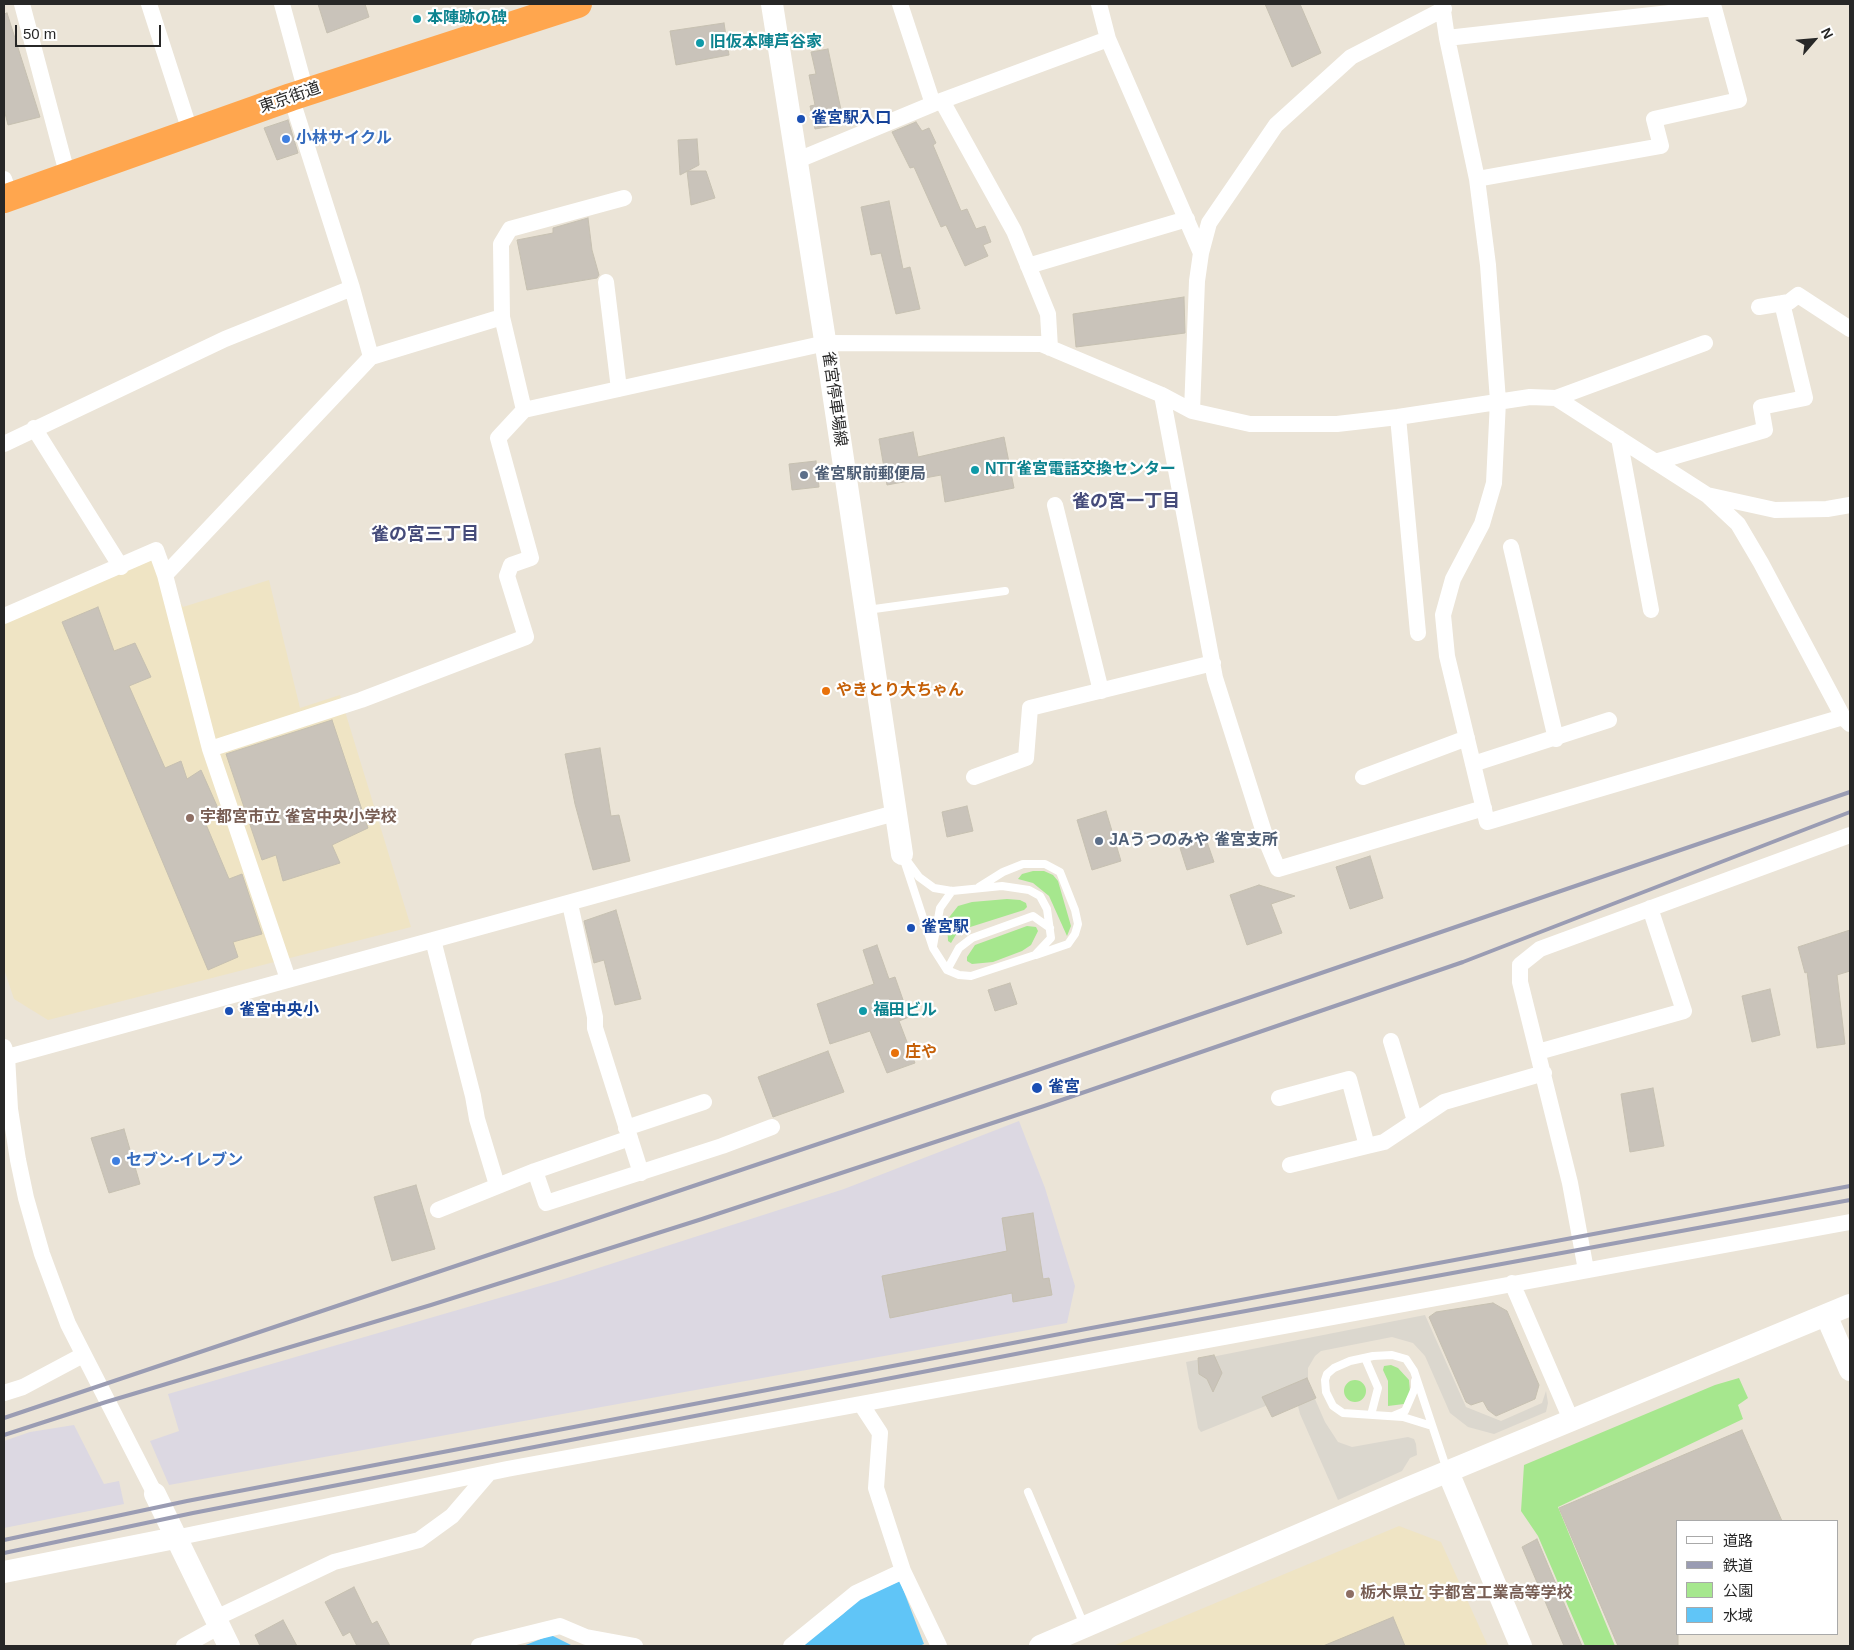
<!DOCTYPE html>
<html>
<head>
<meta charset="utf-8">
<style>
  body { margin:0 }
  #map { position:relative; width:1854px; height:1650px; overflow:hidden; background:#ebe4d7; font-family:Helvetica,"Noto Sans JP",sans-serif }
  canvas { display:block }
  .frame { position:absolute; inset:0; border:5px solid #272727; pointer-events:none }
  .legend { position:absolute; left:1676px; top:1520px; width:162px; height:115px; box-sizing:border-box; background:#fff; border:1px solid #a9a9a9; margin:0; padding:6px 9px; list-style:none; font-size:15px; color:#272727 }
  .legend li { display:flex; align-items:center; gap:10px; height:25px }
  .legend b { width:25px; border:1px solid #a9a9a9 }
  .north { position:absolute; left:1789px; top:15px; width:50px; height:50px; -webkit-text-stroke:4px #fff; paint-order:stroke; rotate:63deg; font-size:14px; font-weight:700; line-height:20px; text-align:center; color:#272727 }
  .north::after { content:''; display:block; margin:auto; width:18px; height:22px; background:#272727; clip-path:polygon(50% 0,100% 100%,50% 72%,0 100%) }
  .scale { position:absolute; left:15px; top:25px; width:146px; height:22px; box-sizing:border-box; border:2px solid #272727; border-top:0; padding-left:6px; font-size:15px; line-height:18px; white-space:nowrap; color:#272727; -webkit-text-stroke:4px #fff; paint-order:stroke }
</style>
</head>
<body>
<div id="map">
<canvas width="1854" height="1650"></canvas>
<div class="frame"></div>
<ul class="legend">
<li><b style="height:6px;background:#fff"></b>道路</li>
<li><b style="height:6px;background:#9a9cb3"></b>鉄道</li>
<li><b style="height:14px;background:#a6e78e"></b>公園</li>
<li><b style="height:14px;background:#60c5f7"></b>水域</li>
</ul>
<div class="north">N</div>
<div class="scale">50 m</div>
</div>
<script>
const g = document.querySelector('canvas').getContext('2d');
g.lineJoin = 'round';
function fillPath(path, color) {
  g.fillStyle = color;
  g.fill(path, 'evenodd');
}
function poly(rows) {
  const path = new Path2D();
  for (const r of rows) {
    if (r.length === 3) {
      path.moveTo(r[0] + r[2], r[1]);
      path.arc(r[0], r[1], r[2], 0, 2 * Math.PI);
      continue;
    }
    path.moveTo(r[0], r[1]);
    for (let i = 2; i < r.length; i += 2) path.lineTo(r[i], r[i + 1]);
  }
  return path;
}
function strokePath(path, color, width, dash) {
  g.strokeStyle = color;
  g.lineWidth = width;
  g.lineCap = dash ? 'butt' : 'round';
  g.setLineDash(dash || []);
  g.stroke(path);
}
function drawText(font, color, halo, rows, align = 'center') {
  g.font = font + ' Helvetica,"Noto Sans JP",sans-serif';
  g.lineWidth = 4.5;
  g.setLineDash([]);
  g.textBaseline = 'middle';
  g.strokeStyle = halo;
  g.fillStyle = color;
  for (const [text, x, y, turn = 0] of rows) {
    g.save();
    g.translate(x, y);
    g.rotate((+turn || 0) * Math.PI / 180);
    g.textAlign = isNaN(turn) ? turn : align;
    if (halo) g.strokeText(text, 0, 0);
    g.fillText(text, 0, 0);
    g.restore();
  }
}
fillPath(poly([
  [1019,1121,1045,1188,1075,1286,1067,1323,169,1485,150,1441,179,1431,168,1394,561,1280,844,1189],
  [74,1425,104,1484,119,1481,124,1504,4,1528,4,1441,30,1432]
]), '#dcd8e2');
fillPath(poly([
  [147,550,183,607,269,580,300,708,340,695,411,927,48,1020,14,999,4,969,4,616],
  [1399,1526,1441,1542,1488,1646,1113,1646]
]), '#efe4c4');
fillPath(poly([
  [1033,871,1044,871,1053,875,1058,881,1071,926,1067,936,1049,896,1033,883,1018,879,1022,874],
  [1007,899,1020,900,1026,903,1027,907,1024,910,964,929,957,933,951,943,948,941,947,920,958,906,972,902],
  [1027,926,1036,927,1038,931,1031,945,1022,951,993,962,972,964,967,961,967,957,975,945],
  [1391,1365,1398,1368,1409,1380,1410,1392,1404,1404,1388,1406,1388,1381,1383,1370,1384,1366],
  [1739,1378,1748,1398,1738,1405,1743,1419,1558,1507,1615,1646,1585,1646,1538,1536,1521,1511,1524,1465,1715,1385],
  [1355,1391,11]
]), '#a6e78e');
fillPath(poly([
  [1425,1315,1466,1407,1501,1421,1542,1403,1546,1391,1548,1403,1546,1412,1494,1434,1468,1427,1450,1413,1425,1356,1413,1343,1392,1337,1321,1351,1315,1356,1308,1368,1308,1383,1325,1422,1338,1442,1352,1447,1408,1437,1414,1439,1416,1444,1417,1455,1410,1458,1402,1471,1338,1500,1300,1414,1295,1394,1201,1432,1198,1428,1186,1362]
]), '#dbd7ce');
fillPath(poly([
  [900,1581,924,1644,919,1646,802,1646,843,1614,858,1599],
  [551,1635,573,1646,523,1646]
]), '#60c5f7');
const building = poly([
  [318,4,365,4,369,17,327,33,318,4],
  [1265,4,1300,4,1321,53,1292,67,1265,4],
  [7,13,40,117,8,125,4,109,4,14,7,13],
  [724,23,729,55,676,65,670,31,724,23],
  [828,49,844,124,815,129,810,106,815,105,809,75,816,74,811,52,828,49],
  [288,120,298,153,277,160,264,128,288,120],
  [916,122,922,131,929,128,936,143,933,145,961,211,967,209,976,229,985,226,991,242,983,245,988,256,965,266,946,225,941,227,914,167,910,168,892,132,916,122],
  [697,139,699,165,680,175,678,140,697,139],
  [687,171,706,171,715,198,691,205,687,171],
  [889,201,903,269,910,267,920,309,896,314,881,253,871,255,861,207,889,201],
  [588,218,592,250,599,275,597,278,527,290,517,240,553,233,553,228,588,218],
  [1184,297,1185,333,1076,347,1073,314,1184,297],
  [913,432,918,457,1004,437,1014,488,945,502,941,475,887,485,879,439,913,432],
  [816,461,819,487,792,490,789,464,816,461],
  [98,607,114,651,135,643,151,677,129,686,165,768,181,761,187,779,201,770,221,815,205,822,229,879,242,874,262,934,233,942,238,957,208,970,62,622,98,607],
  [332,720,368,828,332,845,340,863,283,881,276,855,262,860,226,754,332,720],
  [600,748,611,816,619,815,630,861,593,870,575,804,565,754,600,748],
  [967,806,973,831,947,837,942,812,967,806],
  [1106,811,1121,861,1092,870,1077,820,1106,811],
  [1206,839,1214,862,1187,870,1180,848,1206,839],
  [1370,856,1383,898,1350,909,1336,867,1370,856],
  [1259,885,1295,896,1271,904,1282,933,1247,945,1230,895,1259,885],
  [616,910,641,999,615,1005,604,960,594,963,584,921,616,910],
  [1850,930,1850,971,1837,975,1845,1044,1817,1048,1807,972,1805,973,1798,947,1850,930],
  [877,945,889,979,895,977,909,1017,899,1021,915,1063,887,1073,870,1031,830,1044,817,1004,874,984,863,950,877,945],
  [1010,983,1017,1004,995,1011,988,990,1010,983],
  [1770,989,1780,1035,1752,1042,1742,996,1770,989],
  [828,1051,844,1092,773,1117,758,1077,828,1051],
  [1653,1088,1664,1146,1630,1152,1621,1094,1653,1088],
  [124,1129,140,1184,109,1193,91,1138,124,1129],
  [416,1185,435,1249,392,1261,374,1197,416,1185],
  [1033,1213,1043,1279,1049,1278,1052,1295,1013,1302,1012,1293,890,1318,882,1276,1007,1251,1002,1218,1033,1213],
  [1493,1303,1507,1311,1539,1385,1535,1399,1496,1416,1488,1410,1483,1401,1471,1405,1466,1402,1429,1317,1436,1312,1493,1303],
  [1214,1355,1222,1373,1213,1392,1207,1379,1199,1374,1198,1358,1214,1355],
  [1307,1378,1316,1398,1272,1417,1262,1397,1307,1378],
  [1742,1430,1782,1521,1678,1521,1678,1646,1618,1646,1559,1508,1742,1430],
  [1537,1539,1582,1646,1564,1646,1522,1547,1537,1539],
  [354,1587,372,1624,377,1621,390,1646,357,1646,350,1632,343,1636,325,1602,354,1587],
  [1393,1617,1405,1646,1323,1646,1393,1617],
  [283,1620,297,1646,260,1646,255,1635,283,1620]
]);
fillPath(building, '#c9c3ba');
strokePath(building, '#c6c0b1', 1);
strokePath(poly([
  [867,610,1005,591],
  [902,854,919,877,934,888,952,891,1002,886,1029,890,1040,896,1047,909,1051,938,1035,955,971,976,959,975,947,970,933,948,902,854],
  [979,887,1003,872,1023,864,1045,864,1060,872,1075,910,1078,924,1075,934,1068,944,1036,955],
  [933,946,940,908,952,891],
  [947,970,959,948,972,938,1033,916,1050,928],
  [1365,1358,1378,1388,1371,1415],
  [1393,1416,1405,1411,1415,1388,1415,1381],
  [1432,1426,1403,1417,1343,1413,1333,1406,1326,1392,1325,1380,1327,1374,1334,1368,1350,1361,1373,1356,1392,1355,1406,1359,1414,1371,1447,1470],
  [1028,1492,1084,1625]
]), '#fff', 8);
strokePath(poly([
  [22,4,68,177],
  [149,4,191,134],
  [282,4,306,92],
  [900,4,933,104],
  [1099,4,1108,39,1201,253],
  [1442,4,1447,38,1477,179,1488,265,1498,401,1494,483,1482,524,1453,579,1443,615,1447,656,1487,822,1843,717],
  [1447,38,1714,8,1739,100,1654,119,1661,146,1477,179],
  [291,97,352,288,371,357],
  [942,101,1014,231,1048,314,1050,348],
  [798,160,933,104,1108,39],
  [4,179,10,196],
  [1028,266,1187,219],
  [606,282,619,389],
  [1759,307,1789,302,1798,295,1850,329],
  [502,317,501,244,510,229,624,198],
  [1162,395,1215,678,1268,845,1278,869,1484,808],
  [1556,398,1705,343],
  [1192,411,1197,281,1201,253,1209,223,1276,125,1351,57,1444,9],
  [1398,417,1418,633],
  [34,428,121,567],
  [1619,438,1651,610],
  [4,444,225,339,352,288],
  [1655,462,1765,430,1761,407,1805,398,1782,303],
  [1707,495,1775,510,1827,509,1850,505],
  [1055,505,1101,691],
  [1511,547,1556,739],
  [165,575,210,749,288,979],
  [4,616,156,550,165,575,371,357,502,317,524,410,826,343,1041,344,1162,395,1192,411,1250,424,1337,424,1398,417,1530,397,1556,398,1707,495,1738,524,1761,563,1843,717,1850,724],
  [210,749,361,700,526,637,507,576,511,565,531,558,498,438,524,410],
  [1473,764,1609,720],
  [974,777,1026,758,1030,708,1213,663],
  [1363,777,1467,738],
  [570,904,595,1017,595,1028,641,1173],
  [433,940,473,1096,477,1119,497,1185],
  [1391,1041,1415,1121],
  [4,1047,7,1056,10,1109,18,1160,26,1198,42,1254,68,1324,155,1494],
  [1538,1052,1684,1011,1650,908],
  [4,1058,895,813],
  [1279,1098,1349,1079,1367,1146,1384,1142,1444,1102,1544,1073],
  [626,1128,704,1102],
  [1290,1165,1367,1146],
  [535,1171,546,1203,722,1146,772,1127],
  [438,1210,535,1171,630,1138],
  [1586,1270,1570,1183,1520,982,1520,965,1540,949,1850,835],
  [1512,1283,1572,1422],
  [4,1393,23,1387,83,1355],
  [861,1404,880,1433,876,1488,903,1571],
  [175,1538,507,1469,1850,1222],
  [216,1618,334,1562,419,1540,452,1516,489,1473],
  [184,1646,220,1626],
  [479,1646,560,1626,586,1637,635,1646],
  [791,1646,856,1593,903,1571,939,1646]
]), '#fff', 16);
strokePath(poly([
  [772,4,830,372,902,854],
  [1826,1315,1850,1370],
  [1448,1472,1521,1646],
  [155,1494,229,1646],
  [4,1572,175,1538],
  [1040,1646,1403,1490,1850,1305]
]), '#fff', 22);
strokePath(poly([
  [4,199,291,97,578,4]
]), '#ffa64e', 28);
strokePath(poly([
  [4,1418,1032,1072,1850,792],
  [4,1435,106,1402,431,1305,702,1219,1044,1106,1463,962,1850,812],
  [4,1540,187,1501,1086,1329,1850,1186],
  [4,1553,193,1513,1088,1340,1850,1200]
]), '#9a9cb3', 4);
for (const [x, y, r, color] of [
  [417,19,5,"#0f9aa8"],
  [700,43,5,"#0f9aa8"],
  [801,119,5,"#1a4fb4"],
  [286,139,5,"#3f7fe0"],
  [975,470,5,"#0f9aa8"],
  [804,475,5,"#5c6f8a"],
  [826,691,5,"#e8710a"],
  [190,818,5,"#8d6e63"],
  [1099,841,5,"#5c6f8a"],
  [911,928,5,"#1a4fb4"],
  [229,1011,5,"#1a4fb4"],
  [863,1011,5,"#0f9aa8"],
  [895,1053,5,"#e8710a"],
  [1037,1088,6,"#1a4fb4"],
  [116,1161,5,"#3f7fe0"],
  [1350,1594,5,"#8d6e63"]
]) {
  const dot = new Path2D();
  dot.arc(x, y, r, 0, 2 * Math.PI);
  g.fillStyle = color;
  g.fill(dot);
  strokePath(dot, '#fff', 2);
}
drawText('bold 16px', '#0d838f', '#fff', [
  ["本陣跡の碑",427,19],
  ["旧仮本陣芦谷家",710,43],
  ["NTT雀宮電話交換センター",985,470],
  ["福田ビル",873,1011]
], 'left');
drawText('16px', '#272727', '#fff', [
  ["東京街道",290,98,-19],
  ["雀宮停車場線",834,399,82]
]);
drawText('bold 16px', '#164399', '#fff', [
  ["雀宮駅入口",811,119],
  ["雀宮駅",921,928],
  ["雀宮中央小",239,1011],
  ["雀宮",1048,1088]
], 'left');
drawText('bold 16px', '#366cbe', '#fff', [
  ["小林サイクル",296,139],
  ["セブン-イレブン",126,1161]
], 'left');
drawText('bold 16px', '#4e5e75', '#fff', [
  ["雀宮駅前郵便局",814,475],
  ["JAうつのみや 雀宮支所",1109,841]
], 'left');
drawText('bold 16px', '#c56008', '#fff', [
  ["やきとり大ちゃん",836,691],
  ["庄や",905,1053]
], 'left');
drawText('bold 16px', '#785e54', '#fff', [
  ["宇都宮市立 雀宮中央小学校",200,818],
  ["栃木県立 宇都宮工業高等学校",1360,1594]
], 'left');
drawText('bold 18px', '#454b7a', '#fff', [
  ["雀の宮一丁目",1126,502],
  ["雀の宮三丁目",425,535]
]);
</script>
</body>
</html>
